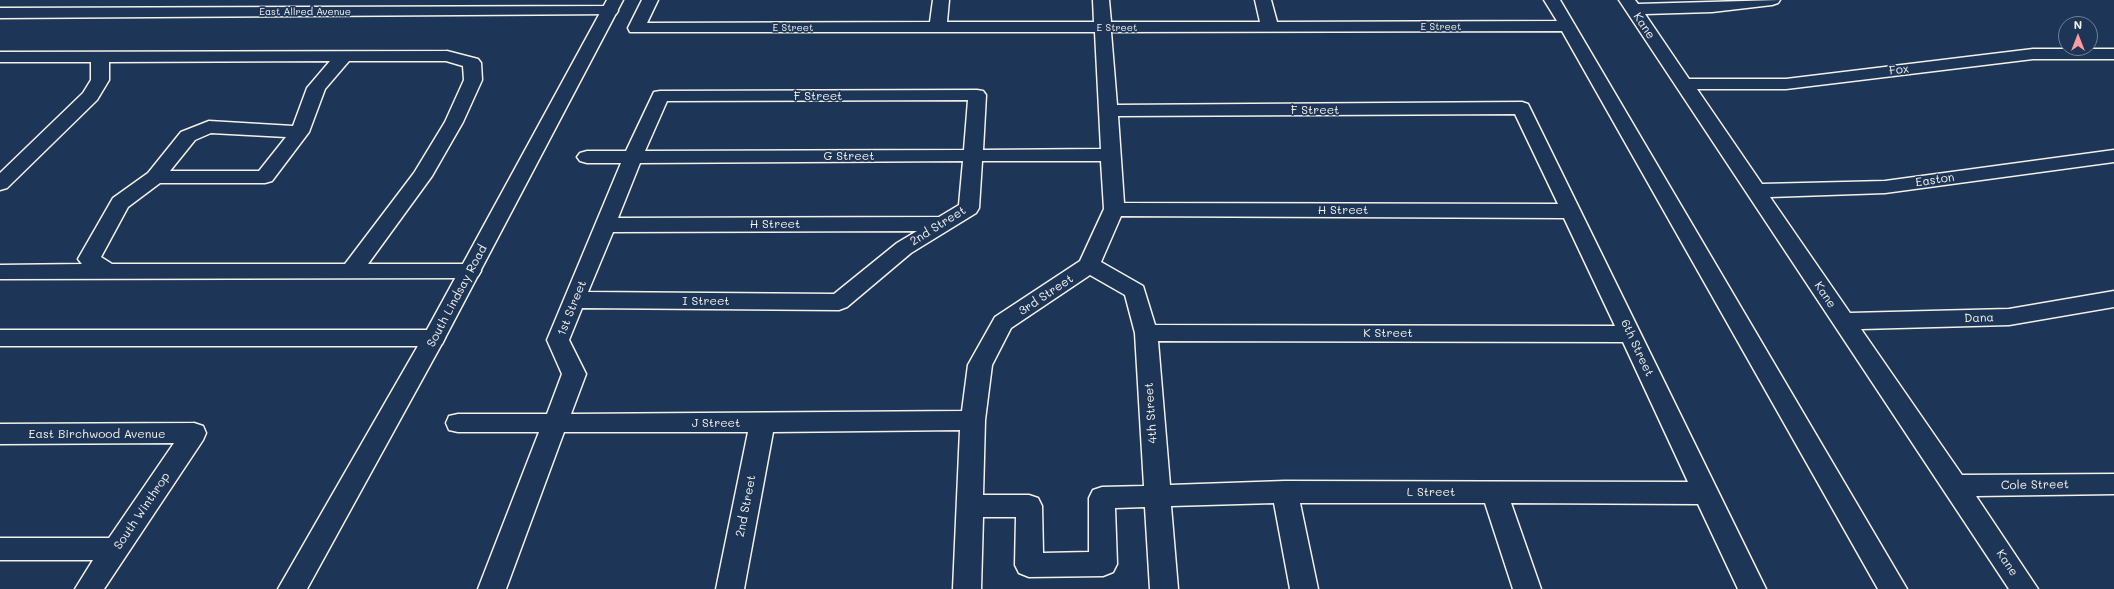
<!DOCTYPE html>
<html>
<head>
<meta charset="utf-8">
<style>
  body { margin:0 }
  #map { position:relative; width:2114px; height:589px; overflow:hidden; background:#1d3557; font-family:Mali,sans-serif }
  canvas { display:block }
  .north { position:absolute; left:2058px; top:16px; width:40px; height:40px; box-sizing:border-box; background:#1d3557; border:1px solid #738091; border-radius:50%; rotate:0deg; font-size:11px; font-weight:700; line-height:16px; text-align:center; color:#f4f1e8 }
  .north::after { content:''; display:block; margin:auto; width:14px; height:18px; background:#ff9aa2; clip-path:polygon(50% 0,100% 100%,50% 72%,0 100%) }
</style>
</head>
<body>
<div id="map">
<canvas width="2114" height="589"></canvas>
<div class="north">N</div>
</div>
<script>
const g = document.querySelector('canvas').getContext('2d');
g.lineJoin = 'round';
function poly(rows) {
  const path = new Path2D();
  for (const r of rows) {
    path.moveTo(r[0], r[1]);
    for (let i = 2; i < r.length; i += 2) path.lineTo(r[i], r[i + 1]);
  }
  return path;
}
function strokePath(path, color, width, dash) {
  g.strokeStyle = color;
  g.lineWidth = width;
  g.lineCap = dash ? 'butt' : 'round';
  g.setLineDash(dash || []);
  g.stroke(path);
}
function fillPath(path, color) {
  g.fillStyle = color;
  g.fill(path, 'evenodd');
}
function drawText(font, color, halo, rows, align = 'center') {
  g.font = font + ' Mali,sans-serif';
  g.lineWidth = 3.5;
  g.setLineDash([]);
  g.textBaseline = 'middle';
  g.strokeStyle = halo;
  g.fillStyle = color;
  for (const [text, x, y, turn = 0] of rows) {
    g.save();
    g.translate(x, y);
    g.rotate((+turn || 0) * Math.PI / 180);
    g.textAlign = isNaN(turn) ? turn : align;
    if (halo) g.strokeText(text, 0, 0);
    g.fillText(text, 0, 0);
    g.restore();
  }
}
const minor = poly([
  [642,0,658,0,647,23,930,22,933,0,949,0,947,22,1094,22,1093,0,1109,0,1111,22,1260,22,1255,0,1271,0,1277,22,1557,21,1544,0,1560,0,1907,589,1878,589,1562,31,1111,32,1117,105,1522,102,1528,104,1766,589,1738,589,1698,504,1511,503,1541,589,1513,589,1485,503,1300,503,1318,589,1290,589,1274,503,1171,506,1178,589,1150,589,1145,507,1115,508,1117,564,1113,572,1103,576,1029,577,1019,573,1015,565,1016,517,983,517,981,589,953,589,960,430,773,432,744,589,716,589,748,432,564,432,506,589,478,589,539,432,458,432,449,430,446,423,449,416,458,414,547,414,562,374,547,340,621,163,587,163,580,161,577,157,580,153,587,151,626,151,654,92,660,91,977,90,983,91,986,95,983,150,1101,149,1095,32,630,32,628,28,642,0],
  [968,100,964,150,645,151,667,101,968,100],
  [1515,114,1558,204,1124,203,1118,116,1515,114],
  [963,161,959,205,939,217,618,218,640,163,963,161],
  [982,161,1101,161,1104,209,1080,261,995,317,968,365,962,411,571,414,586,374,569,340,582,308,839,310,847,307,911,253,976,213,979,208,982,161],
  [1121,216,1564,218,1615,326,1155,325,1143,286,1101,262,1121,216],
  [917,231,897,243,834,294,588,292,613,232,917,231],
  [1090,275,1125,295,1135,333,1144,486,1102,487,1093,490,1089,498,1089,552,1043,553,1042,506,1038,498,1029,495,983,495,985,420,992,365,1011,328,1090,275],
  [1158,341,1623,342,1688,482,1285,481,1170,485,1158,341],
  [1619,0,1635,0,1638,4,1780,0,1778,3,1772,5,1712,12,1645,14,1689,79,1786,79,2033,49,2114,49,2114,59,2033,59,1786,89,1697,89,1762,184,1885,181,2114,150,2114,162,1885,193,1770,197,1850,313,2009,309,2114,291,2114,307,2009,325,1861,329,1962,475,2114,474,2114,494,1976,496,2038,589,2009,589,1619,0],
  [610,6,616,8,618,11,616,14,0,18,0,8,610,6],
  [447,51,478,59,481,63,482,80,463,122,432,176,368,264,470,264,478,266,481,271,478,276,470,278,0,279,0,265,82,264,78,259,113,198,148,173,181,132,209,121,293,126,307,88,330,61,109,62,109,80,97,100,7,188,0,190,0,173,83,93,91,80,91,62,0,62,0,52,447,51],
  [349,61,446,61,463,66,464,80,445,122,414,173,345,264,112,264,101,257,128,207,160,183,265,183,272,181,309,132,325,89,349,61],
  [211,133,286,137,259,171,170,171,195,140,211,133],
  [0,330,434,330,442,332,445,338,442,344,434,346,0,346,0,330],
  [194,423,203,426,206,433,203,440,104,589,75,589,93,560,0,560,0,538,109,538,174,443,0,444,0,424,194,423]
]);
const major = poly([
  [607,0,623,0,445,338,307,589,278,589,423,337,607,0]
]);
strokePath(minor, '#f4f1e8', 3);
strokePath(major, '#f4f1e8', 3);
fillPath(minor, '#1d3557');
fillPath(major, '#1d3557');
drawText('10px', '#f4f1e8', '#1d3557', [
  ["East Allred Avenue",305,12],
  ["E Street",1441,27],
  ["E Street",793,28],
  ["E Street",1117,28]
]);
drawText('12px', '#f4f1e8', '#1d3557', [
  ["Kane",1644,26,56],
  ["Fox",1899,70,-7],
  ["F Street",818,96],
  ["F Street",1315,110],
  ["G Street",849,156],
  ["Easton",1935,180,-8],
  ["H Street",1343,210],
  ["H Street",775,224],
  ["2nd Street",938,226,-32],
  ["3rd Street",1046,295,-34],
  ["Kane",1825,295,56],
  ["South Lindsay Road",457,296,-62],
  ["I Street",706,301],
  ["1st Street",572,308,-68],
  ["Dana",1979,318,-2],
  ["K Street",1388,333],
  ["6th Street",1637,348,65],
  ["4th Street",1151,413,-94],
  ["J Street",716,423],
  ["East Birchwood Avenue",97,434],
  ["Cole Street",2035,485,-1],
  ["L Street",1431,492],
  ["2nd Street",746,506,-79],
  ["South Winthrop",142,511,-56],
  ["Kane",2007,563,56]
]);
</script>
</body>
</html>
